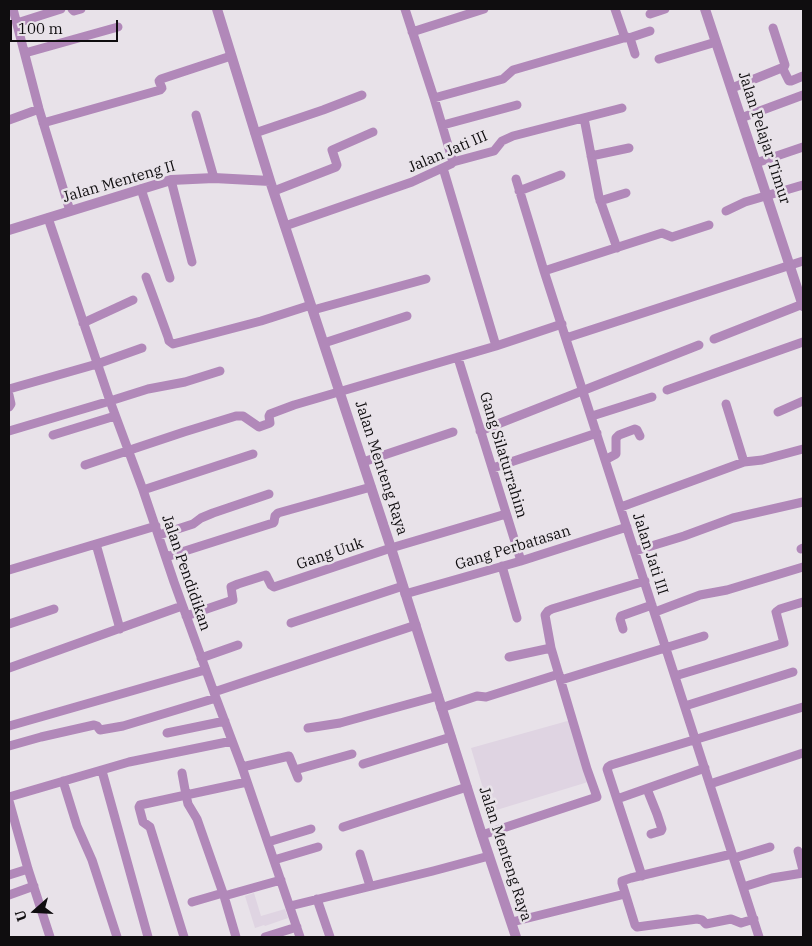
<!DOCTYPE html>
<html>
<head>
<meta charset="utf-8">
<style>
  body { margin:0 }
  #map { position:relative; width:812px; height:946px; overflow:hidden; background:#e8e2e9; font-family:"IBM Plex Serif",serif }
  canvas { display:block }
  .frame { position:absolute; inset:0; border:10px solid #0f0d0f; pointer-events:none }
  .north { position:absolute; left:10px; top:886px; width:50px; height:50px; -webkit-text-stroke:4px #e8e2e9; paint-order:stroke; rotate:251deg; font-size:14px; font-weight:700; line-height:20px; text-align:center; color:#0f0d0f }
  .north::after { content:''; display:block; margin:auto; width:18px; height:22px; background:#0f0d0f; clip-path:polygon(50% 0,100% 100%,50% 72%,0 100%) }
  .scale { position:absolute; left:10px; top:20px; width:108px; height:22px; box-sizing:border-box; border:2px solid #0f0d0f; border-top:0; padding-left:6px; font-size:15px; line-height:18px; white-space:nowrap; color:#0f0d0f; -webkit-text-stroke:4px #e8e2e9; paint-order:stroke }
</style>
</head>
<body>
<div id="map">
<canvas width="812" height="946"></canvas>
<div class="frame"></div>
<div class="north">U</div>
<div class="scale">100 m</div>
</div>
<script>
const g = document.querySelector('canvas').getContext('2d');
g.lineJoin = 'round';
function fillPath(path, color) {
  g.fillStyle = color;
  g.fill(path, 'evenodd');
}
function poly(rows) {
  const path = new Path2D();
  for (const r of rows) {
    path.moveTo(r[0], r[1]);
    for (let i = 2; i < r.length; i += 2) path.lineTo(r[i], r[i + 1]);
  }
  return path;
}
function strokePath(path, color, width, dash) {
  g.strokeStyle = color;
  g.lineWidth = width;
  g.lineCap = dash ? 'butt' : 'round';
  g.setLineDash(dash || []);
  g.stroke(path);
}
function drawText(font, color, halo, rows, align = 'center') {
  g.font = font + ' "IBM Plex Serif",serif';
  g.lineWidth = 5;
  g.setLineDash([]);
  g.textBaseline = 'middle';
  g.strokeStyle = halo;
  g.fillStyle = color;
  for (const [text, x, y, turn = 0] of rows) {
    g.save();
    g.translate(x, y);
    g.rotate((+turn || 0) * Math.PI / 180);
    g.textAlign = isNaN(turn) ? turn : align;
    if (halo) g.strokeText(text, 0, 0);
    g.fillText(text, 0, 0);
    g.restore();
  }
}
fillPath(poly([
  [571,720,588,782,490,812,471,748],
  [254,893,261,916,285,909,288,918,265,926,264,925,255,928,245,896]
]), '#dfd4e2');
strokePath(poly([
  [13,9,39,109,70,211],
  [72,9,74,11,81,9],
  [405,9,434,98,453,162],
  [615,9,625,38],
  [650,14,665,9],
  [17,23,61,9],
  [412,32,484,9],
  [629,38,650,31],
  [25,53,118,27],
  [659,59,716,42],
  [783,69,789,81,791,81,803,76],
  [732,88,784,67,785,65,773,28],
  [434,98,503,79,513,70,627,37,630,38,635,54],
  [196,115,214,178],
  [584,118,599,197,617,248],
  [741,118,803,95],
  [9,120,39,109],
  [43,123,160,90,162,88,159,81,161,79,231,56],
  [443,125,517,105],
  [255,133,323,110,362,95],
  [591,156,629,148],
  [756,163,803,147],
  [443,168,496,346],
  [516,179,544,271,759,937],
  [171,180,192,262],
  [141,189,170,278],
  [274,191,336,167,337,165,332,150,373,132],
  [519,191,561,175],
  [600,201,626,193],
  [726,211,745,202,803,185],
  [48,218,110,401,143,490,174,582,216,698,242,767,300,937],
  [285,226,412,182,451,164,453,162,494,151,502,141,513,136,622,108],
  [544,271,662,233,672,237,709,225],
  [146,277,168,337,169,341,173,344,261,321,311,305],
  [313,310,426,279],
  [83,323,133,300],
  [566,338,803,261],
  [714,339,803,304],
  [324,343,407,316],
  [458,358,521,561],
  [9,389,97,364,142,348],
  [667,390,803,342],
  [9,395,11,404,9,407],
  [726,404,744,462],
  [778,412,803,401],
  [592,416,652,397],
  [9,431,110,401,148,389,185,382,220,371],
  [480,431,699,345],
  [53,435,115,416],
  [605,460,616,454,616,438,619,435,635,429,637,430,640,436],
  [363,462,453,432],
  [85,465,184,432,236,416,243,416,259,427,270,423,269,416,270,414,294,405,496,346,562,324],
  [493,468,597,433],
  [143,490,253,454],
  [621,507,744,462,762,460,803,449],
  [159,535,193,524,201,518,213,513,269,494],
  [96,544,120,629],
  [801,549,803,548],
  [635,551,684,536,733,518,803,502],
  [166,557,273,523,274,522,275,516,278,513,371,487],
  [502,566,517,618],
  [9,570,156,526],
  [405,594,521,561,627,527],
  [655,612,700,595,727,590,803,567],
  [186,616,233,600,231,587,238,584,266,575,271,585,274,587,391,548,506,514],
  [291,623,403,586],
  [9,624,54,609],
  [623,629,620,619,621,616,652,605],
  [509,657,551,648],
  [201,658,238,645],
  [9,668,182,606],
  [675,676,784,643,776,612,780,609,803,602],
  [561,680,704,636],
  [214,692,416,625],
  [685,706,793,672],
  [441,708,477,696,486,697,559,674],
  [9,726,205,670],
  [308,728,340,723,438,696],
  [167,733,225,721],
  [9,746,41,737,94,725,97,726,100,730,123,726,216,698],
  [363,764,451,737],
  [242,767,289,756,298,778],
  [295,770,352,754],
  [102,771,148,937],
  [182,773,186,795,140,805,139,807,143,822,150,827,184,937],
  [63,781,77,826,92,860,117,937],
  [710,784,803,753],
  [647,789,657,814,662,829,661,831,651,834],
  [9,797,129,762,232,741],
  [617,799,705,768],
  [9,801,28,869,50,937],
  [343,827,467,787],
  [482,835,597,797,587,769,551,648,545,615,548,611,552,609,645,581],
  [268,842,311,829],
  [798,851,803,870],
  [360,854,370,886],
  [732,854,631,878,622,881,622,883,635,925,637,927,697,919,702,920,706,924,731,919,741,923,754,919],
  [734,858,770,847],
  [274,860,318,847],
  [9,875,28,869],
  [642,876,607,769,608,767,611,765,803,707],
  [743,887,772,878,803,873],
  [9,895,34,886],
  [224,896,281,880],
  [317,899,330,937],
  [192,902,223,893],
  [290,906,433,871,489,856],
  [512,922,625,894],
  [236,937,224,896,197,819,188,804,186,795,247,782],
  [265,937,297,927]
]), '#b188b9', 9);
strokePath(poly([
  [217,9,270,181,391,548,482,835,516,937],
  [705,9,803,306],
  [9,230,171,180,214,178,270,181]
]), '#b188b9', 10);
drawText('15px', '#0f0d0f', '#e8e2e9', [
  ["Jalan Pelajar Timur",764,138,72],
  ["Jalan Jati III",448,152,-23],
  ["Jalan Menteng II",119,182,-16],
  ["Gang Silaturrahim",503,455,73],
  ["Jalan Menteng Raya",381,468,72],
  ["Gang Perbatasan",513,548,-17],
  ["Gang Uuk",330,554,-19],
  ["Jalan Jati III",650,554,72],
  ["Jalan Pendidikan",186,573,71],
  ["Jalan Menteng Raya",505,854,72]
]);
</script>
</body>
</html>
